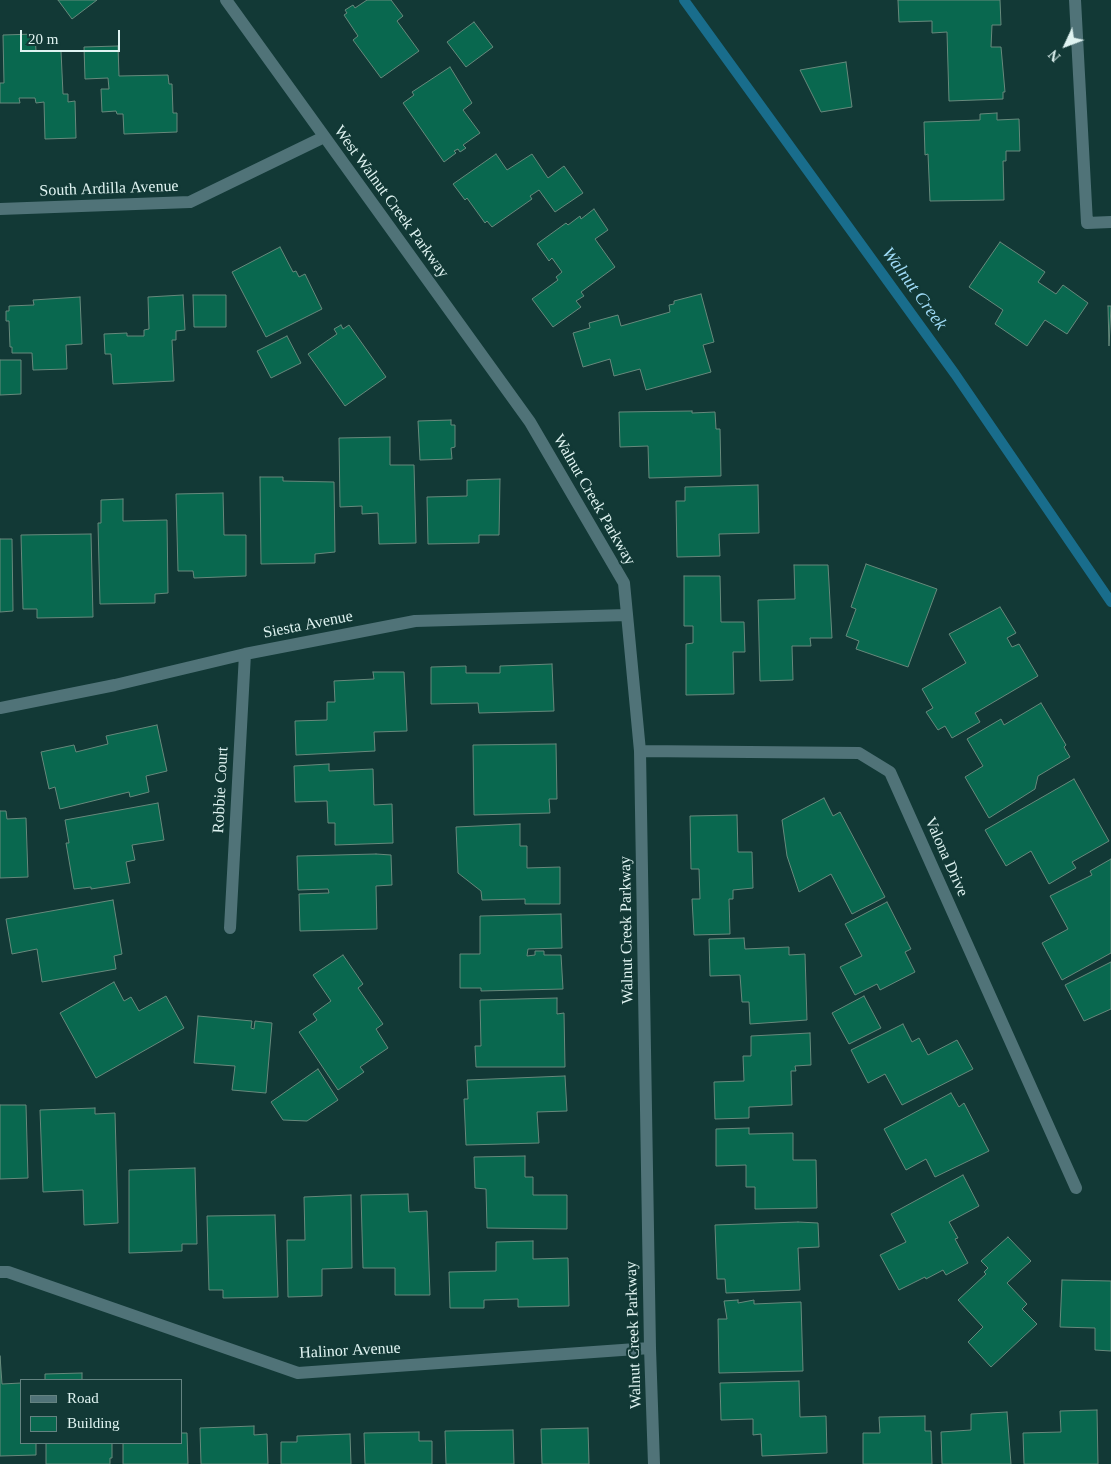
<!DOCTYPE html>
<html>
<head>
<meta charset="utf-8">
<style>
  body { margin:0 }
  #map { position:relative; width:1111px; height:1464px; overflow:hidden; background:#123936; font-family:Georgia,serif }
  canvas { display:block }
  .legend { position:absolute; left:20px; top:1379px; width:162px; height:65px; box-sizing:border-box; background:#123936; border:1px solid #648381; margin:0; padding:6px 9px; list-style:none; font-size:15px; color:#dff3f1 }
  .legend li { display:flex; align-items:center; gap:10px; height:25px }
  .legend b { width:25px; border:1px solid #648381 }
  .north { position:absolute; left:1041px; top:20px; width:50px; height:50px; -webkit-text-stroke:4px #123936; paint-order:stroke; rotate:227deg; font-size:14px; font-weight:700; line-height:20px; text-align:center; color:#dff3f1 }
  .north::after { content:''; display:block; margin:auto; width:18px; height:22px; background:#dff3f1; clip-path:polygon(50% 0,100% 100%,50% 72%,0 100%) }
  .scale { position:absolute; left:20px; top:30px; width:100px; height:22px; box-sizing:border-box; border:2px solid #dff3f1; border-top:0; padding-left:6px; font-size:15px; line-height:18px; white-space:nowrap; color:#dff3f1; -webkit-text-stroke:4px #123936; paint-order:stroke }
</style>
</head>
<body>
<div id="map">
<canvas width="1111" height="1464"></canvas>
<ul class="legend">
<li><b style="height:6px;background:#507378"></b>Road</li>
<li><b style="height:14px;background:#09684f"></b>Building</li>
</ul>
<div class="north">N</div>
<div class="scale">20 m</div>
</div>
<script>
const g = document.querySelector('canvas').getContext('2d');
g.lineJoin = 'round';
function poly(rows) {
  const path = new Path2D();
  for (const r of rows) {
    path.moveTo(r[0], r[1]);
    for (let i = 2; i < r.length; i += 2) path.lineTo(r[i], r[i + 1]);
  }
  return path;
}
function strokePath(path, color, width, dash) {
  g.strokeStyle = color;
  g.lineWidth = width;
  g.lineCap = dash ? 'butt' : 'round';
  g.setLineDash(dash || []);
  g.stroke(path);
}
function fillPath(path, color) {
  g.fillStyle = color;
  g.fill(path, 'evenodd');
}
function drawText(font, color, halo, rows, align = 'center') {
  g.font = font + ' Georgia,serif';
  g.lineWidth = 4.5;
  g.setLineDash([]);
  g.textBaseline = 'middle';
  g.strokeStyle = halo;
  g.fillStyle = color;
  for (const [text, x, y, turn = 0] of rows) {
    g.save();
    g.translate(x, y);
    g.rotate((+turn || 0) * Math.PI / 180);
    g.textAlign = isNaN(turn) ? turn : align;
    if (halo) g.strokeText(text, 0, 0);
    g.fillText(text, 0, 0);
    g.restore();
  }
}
strokePath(poly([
  [684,0,955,374,1111,602]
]), '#196d8c', 10);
const building = poly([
  [58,0,97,0,72,19,58,0],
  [367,0,391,0,403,16,397,21,419,51,381,78,353,40,358,36,344,15,347,13,345,10,353,5,355,8,367,0],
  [898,0,1000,0,1001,25,992,25,991,47,1001,47,1005,92,1003,92,1003,99,949,101,947,32,932,33,932,21,899,22,898,0],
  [474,22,493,47,466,67,447,42,474,22],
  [35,34,36,51,61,51,63,94,68,94,68,102,75,101,76,138,45,139,44,102,36,103,35,98,19,98,20,103,0,103,0,83,4,83,3,35,35,34],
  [118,46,119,76,168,75,169,84,172,84,173,113,177,113,177,132,124,134,123,114,117,114,116,111,102,112,101,89,109,89,108,78,85,79,84,47,118,46],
  [846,62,852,107,821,112,800,70,846,62],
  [450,67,472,103,463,110,480,133,463,145,466,148,460,152,458,149,454,151,456,153,444,162,403,103,414,95,412,92,450,67],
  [997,113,997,120,1019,119,1020,151,1006,151,1006,161,1003,161,1004,200,930,201,928,154,925,155,924,122,980,120,980,114,997,113],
  [496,154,507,170,532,154,548,178,564,166,583,193,555,212,539,190,530,196,532,199,492,227,487,221,485,223,467,198,465,200,453,184,496,154],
  [594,209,608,230,595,239,615,267,581,292,584,296,576,301,581,307,553,327,532,299,558,280,556,277,562,272,552,258,549,261,537,244,566,223,568,225,580,216,581,219,594,209],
  [1000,242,1045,272,1038,282,1056,294,1063,285,1088,303,1067,334,1045,320,1027,346,995,324,1003,310,969,287,1000,242],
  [280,247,293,272,296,271,299,277,305,274,322,309,266,337,232,272,280,247],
  [701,294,714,342,703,345,711,372,646,390,640,369,614,376,610,359,583,367,573,333,590,328,589,323,618,315,621,326,670,312,669,305,674,304,674,301,701,294],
  [183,295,185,330,176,331,176,340,172,340,174,381,113,384,111,354,105,354,104,334,127,333,127,336,144,336,144,330,149,329,148,297,183,295],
  [193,295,226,295,226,327,194,327,193,295],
  [80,297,82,344,66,345,67,369,33,370,32,353,12,353,12,347,10,347,9,321,6,321,6,311,9,311,9,306,34,305,33,300,80,297],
  [1108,306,1111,306,1109,346,1108,306],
  [341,325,343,329,349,325,386,377,345,406,308,354,337,334,334,329,341,325],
  [287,336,301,363,271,378,257,351,287,336],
  [0,360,21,360,21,394,0,395,0,360],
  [692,411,692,413,715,412,716,429,720,429,721,476,649,478,648,446,620,447,619,412,692,411],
  [451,420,451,425,455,425,455,447,451,448,452,459,420,460,418,421,451,420],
  [390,437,390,465,414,465,416,543,379,544,378,513,362,514,362,506,340,507,339,438,390,437],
  [260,477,283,477,283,481,334,482,335,552,315,554,315,563,261,564,260,477],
  [500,479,499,535,479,535,479,543,428,544,427,497,467,496,467,480,500,479],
  [758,485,759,533,719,534,720,556,677,557,676,501,685,501,685,487,758,485],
  [223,493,224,535,246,535,246,576,194,578,193,571,178,571,176,494,223,493],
  [123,499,123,521,167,520,168,593,155,594,155,603,100,604,98,523,101,523,101,500,123,499],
  [91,534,93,617,37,618,37,609,23,609,21,535,91,534],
  [0,539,12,539,13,611,0,612,0,539],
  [866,564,937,589,908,667,856,649,859,641,846,636,856,609,851,607,866,564],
  [794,565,828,565,832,638,810,638,811,646,792,646,793,680,760,681,758,600,795,599,794,565],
  [684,576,720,576,721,622,744,622,745,652,733,652,734,694,686,695,686,644,693,643,693,626,684,626,684,576],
  [1000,607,1016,633,1007,638,1012,647,1019,644,1038,676,975,713,980,722,952,738,945,726,938,730,926,712,933,708,922,689,966,663,949,634,1000,607],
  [552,664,554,711,479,713,478,703,431,704,431,667,466,666,466,673,500,673,500,666,552,664],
  [373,672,404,672,407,731,374,732,375,751,296,755,295,721,327,720,327,702,335,702,334,681,374,679,373,672],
  [1041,703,1066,745,1064,747,1070,757,1038,776,1035,789,989,818,965,777,983,766,967,739,1001,719,1004,725,1041,703],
  [157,725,167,771,146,776,149,792,130,797,129,792,60,809,55,787,49,789,41,752,74,745,76,752,108,744,106,736,157,725],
  [556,744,557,799,549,799,550,813,474,815,473,745,556,744],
  [329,764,329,771,373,769,374,805,392,804,393,843,335,845,335,823,328,823,327,801,295,802,294,766,329,764],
  [1074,779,1109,841,1072,862,1076,868,1049,884,1031,851,1006,866,985,830,1074,779],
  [824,798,833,816,840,812,885,897,852,914,831,874,799,892,787,856,782,820,824,798],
  [158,803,164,840,132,845,135,860,126,862,130,883,91,889,91,887,74,889,66,843,69,843,65,820,158,803],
  [0,811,6,811,7,819,26,818,28,877,0,878,0,811],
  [737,815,738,852,752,852,753,888,733,890,733,899,729,899,730,934,694,935,692,899,700,899,699,869,691,869,690,816,737,815],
  [520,824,520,846,527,846,527,868,560,867,560,904,525,904,525,899,482,900,481,891,458,873,456,827,520,824],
  [376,854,391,855,392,885,376,886,377,929,300,931,299,894,329,893,328,889,298,890,297,856,376,854],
  [1111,859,1111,953,1062,980,1042,943,1068,929,1050,896,1092,875,1090,871,1111,859],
  [113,900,122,954,114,956,116,969,42,982,37,949,12,954,6,919,113,900],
  [887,902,911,949,905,952,915,972,880,990,877,984,855,995,840,967,862,956,845,924,887,902],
  [561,914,562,948,528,949,527,956,535,955,535,951,544,951,544,955,561,955,563,989,481,991,481,988,460,988,460,954,480,954,480,916,561,914],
  [744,938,745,949,789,947,789,955,805,954,807,1020,750,1024,749,1002,742,1002,740,975,710,976,709,939,744,938],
  [343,955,363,984,358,988,383,1024,376,1029,388,1048,360,1067,364,1072,338,1090,299,1032,317,1020,313,1014,331,1001,313,975,343,955],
  [1111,962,1111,1009,1084,1021,1065,985,1111,962],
  [114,982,124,1001,131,997,139,1011,166,996,184,1028,96,1078,60,1013,114,982],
  [864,996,881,1028,849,1044,832,1013,864,996],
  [557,998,557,1014,564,1013,565,1067,476,1067,475,1046,481,1046,480,1000,557,998],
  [198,1016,252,1021,251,1028,254,1029,255,1021,272,1023,266,1093,232,1090,235,1066,194,1063,198,1016],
  [903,1024,912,1042,919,1038,928,1055,957,1040,973,1069,902,1105,885,1074,868,1083,851,1050,903,1024],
  [810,1033,811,1065,795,1066,796,1071,791,1071,792,1105,749,1107,749,1118,715,1119,714,1082,744,1081,743,1056,751,1056,751,1036,810,1033],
  [318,1069,338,1100,307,1121,283,1120,271,1102,318,1069],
  [565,1076,567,1111,537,1112,539,1143,466,1145,464,1099,468,1099,467,1080,565,1076],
  [951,1093,959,1107,964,1103,989,1151,935,1177,926,1159,906,1170,884,1129,951,1093],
  [0,1105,26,1105,28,1178,0,1179,0,1105],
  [95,1108,95,1114,115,1113,118,1223,84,1225,83,1190,43,1192,40,1110,95,1108],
  [749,1128,749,1134,793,1133,793,1160,816,1160,817,1208,755,1209,755,1187,746,1187,746,1165,716,1166,716,1129,749,1128],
  [525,1156,525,1177,533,1177,533,1195,567,1195,567,1229,487,1228,486,1189,475,1188,474,1157,525,1156],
  [195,1168,197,1244,182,1244,182,1251,129,1253,129,1170,195,1168],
  [963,1175,979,1206,949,1222,958,1238,955,1239,968,1263,946,1275,943,1270,926,1279,925,1277,899,1290,880,1255,906,1242,891,1214,963,1175],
  [408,1194,409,1212,427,1211,430,1295,395,1295,395,1268,363,1268,361,1195,408,1194],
  [351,1195,352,1268,322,1269,322,1296,288,1297,287,1240,305,1240,304,1197,351,1195],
  [275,1215,278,1297,223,1298,223,1290,209,1290,207,1216,275,1215],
  [798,1222,818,1223,819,1247,798,1248,800,1290,726,1293,725,1279,717,1279,715,1225,798,1222],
  [1008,1237,1031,1261,1007,1283,1027,1304,1022,1309,1037,1324,991,1367,968,1342,983,1327,958,1300,986,1274,984,1272,988,1268,981,1261,1008,1237],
  [533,1241,533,1259,568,1258,569,1306,518,1307,518,1299,484,1300,484,1308,450,1308,449,1272,496,1271,496,1242,533,1241],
  [1062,1280,1111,1281,1111,1351,1095,1350,1095,1328,1060,1327,1062,1280],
  [738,1300,738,1303,754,1300,754,1304,801,1302,803,1371,719,1373,718,1319,727,1319,724,1301,738,1300],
  [0,1356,2,1384,21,1383,21,1443,36,1443,36,1455,0,1456,0,1356],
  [82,1373,82,1380,45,1380,45,1374,82,1373],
  [799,1381,800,1417,826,1416,827,1453,762,1456,761,1434,753,1435,753,1419,721,1420,720,1383,799,1381],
  [1097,1410,1098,1464,1024,1464,1023,1433,1061,1432,1060,1411,1097,1410],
  [1007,1412,1011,1464,942,1464,941,1432,971,1430,971,1414,1007,1412],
  [925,1416,925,1431,931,1431,932,1464,863,1464,863,1433,880,1433,879,1417,925,1416],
  [254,1426,254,1435,267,1434,268,1464,201,1464,200,1428,254,1426],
  [588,1428,589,1464,542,1464,541,1429,588,1428],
  [513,1430,514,1464,446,1464,445,1431,513,1430],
  [419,1432,419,1441,432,1441,432,1464,365,1464,364,1433,419,1432],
  [181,1433,187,1433,188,1464,123,1464,123,1443,181,1443,181,1433],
  [350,1434,351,1464,281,1464,281,1442,297,1442,297,1436,350,1434],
  [46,1443,112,1443,112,1458,110,1458,110,1464,46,1464,46,1443]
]);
fillPath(building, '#09684f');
strokePath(building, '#67897c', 1);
strokePath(poly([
  [226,0,530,422,624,583,640,751,650,1348,654,1464],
  [1075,0,1087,223,1111,222],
  [0,209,190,202,324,137],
  [0,708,115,685,245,654,415,621,627,615],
  [640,751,859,753,890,772,1076,1188],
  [230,928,245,654],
  [0,1272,8,1272,298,1373,650,1348]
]), '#507378', 12);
drawText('16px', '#dff3f1', '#123936', [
  ["South Ardilla Avenue",109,189,-2],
  ["West Walnut Creek Parkway",391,202,54],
  ["Walnut Creek Parkway",594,500,60],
  ["Siesta Avenue",308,625,-11],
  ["Robbie Court",221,790,-87],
  ["Valona Drive",946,857,66],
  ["Walnut Creek Parkway",627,930,-91],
  ["Walnut Creek Parkway",634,1335,-92],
  ["Halinor Avenue",350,1351,-3]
]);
drawText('italic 18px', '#9fdbf6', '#123936', [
  ["Walnut Creek",914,289,54]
]);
</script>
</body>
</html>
